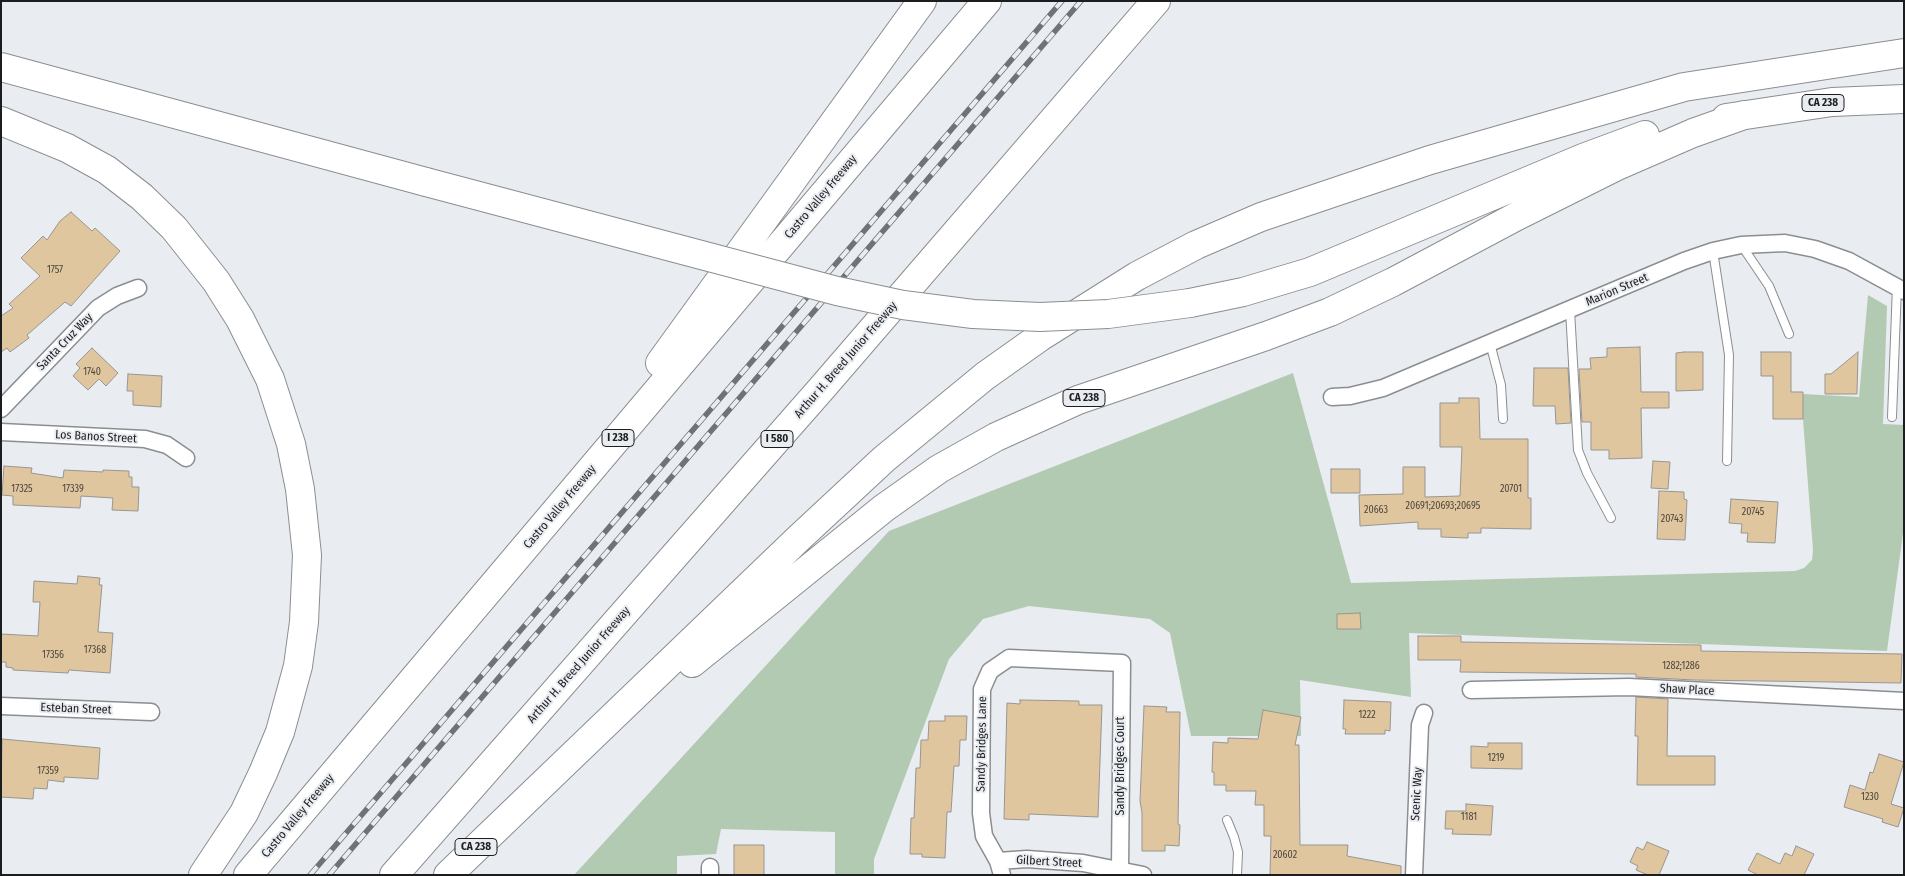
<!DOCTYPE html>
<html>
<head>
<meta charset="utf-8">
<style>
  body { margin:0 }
  #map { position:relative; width:1905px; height:876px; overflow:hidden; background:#e9ecf0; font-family:"Fira Sans Condensed",sans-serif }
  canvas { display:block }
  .frame { position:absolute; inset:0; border:2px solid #1c1d1f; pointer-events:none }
</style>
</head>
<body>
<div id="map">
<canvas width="1905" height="876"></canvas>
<div class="frame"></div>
</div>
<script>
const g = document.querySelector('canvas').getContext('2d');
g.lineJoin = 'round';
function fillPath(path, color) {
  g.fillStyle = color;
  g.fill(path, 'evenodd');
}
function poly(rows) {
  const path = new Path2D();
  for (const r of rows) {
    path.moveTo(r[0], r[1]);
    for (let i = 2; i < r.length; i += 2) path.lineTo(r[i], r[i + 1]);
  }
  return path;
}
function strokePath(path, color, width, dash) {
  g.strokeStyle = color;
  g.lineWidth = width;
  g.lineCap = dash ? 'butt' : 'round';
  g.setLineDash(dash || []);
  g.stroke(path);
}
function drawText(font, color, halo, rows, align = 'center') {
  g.font = font + ' "Fira Sans Condensed",sans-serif';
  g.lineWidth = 4;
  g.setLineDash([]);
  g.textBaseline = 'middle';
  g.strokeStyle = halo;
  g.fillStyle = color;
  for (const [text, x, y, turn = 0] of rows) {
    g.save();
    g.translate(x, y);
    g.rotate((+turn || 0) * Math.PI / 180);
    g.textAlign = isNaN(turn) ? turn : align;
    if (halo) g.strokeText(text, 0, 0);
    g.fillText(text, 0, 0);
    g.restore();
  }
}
fillPath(poly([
  [1868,295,1887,306,1883,424,1904,425,1904,526,1887,651,1409,633,1411,697,1300,680,1301,736,1191,736,1170,633,1150,619,1029,606,983,619,949,659,874,859,874,875,835,875,835,832,721,829,716,854,677,856,677,875,574,875,889,531,1293,373,1351,583,1795,571,1804,568,1812,560,1813,550,1803,419,1803,394,1859,397]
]), '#b2cab2');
const building = poly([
  [71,212,92,231,95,228,120,251,71,306,65,302,27,335,29,338,10,352,7,348,1,352,1,316,13,308,9,304,40,276,21,258,43,236,47,240,60,221,71,212],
  [1640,347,1641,392,1669,392,1669,408,1641,408,1642,458,1609,459,1609,450,1591,450,1591,422,1582,422,1579,369,1591,369,1590,358,1607,357,1607,348,1640,347],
  [92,348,118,373,106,386,99,379,88,390,73,376,80,368,76,364,92,348],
  [1684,352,1703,352,1703,390,1676,391,1676,353,1684,352],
  [1761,352,1791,352,1791,392,1803,392,1803,419,1773,419,1773,376,1761,376,1761,352],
  [1858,352,1857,394,1825,394,1825,374,1831,374,1858,352],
  [1534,368,1568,368,1571,423,1556,424,1555,406,1533,406,1534,368],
  [128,374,162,376,161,407,133,405,133,391,127,391,128,374],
  [1459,398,1479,398,1480,439,1528,439,1528,498,1531,498,1531,529,1481,528,1481,533,1468,533,1468,538,1441,537,1441,529,1418,529,1418,522,1360,526,1359,495,1403,494,1403,467,1425,467,1425,497,1460,496,1462,447,1440,447,1440,403,1459,403,1459,398],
  [1653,461,1670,462,1668,489,1651,488,1653,461],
  [4,466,32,468,31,473,63,478,64,470,103,472,103,470,129,471,129,477,132,477,132,487,139,487,138,511,112,510,113,498,81,496,80,508,13,505,13,496,2,495,4,466],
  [1331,469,1360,469,1360,493,1331,493,1331,469],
  [1659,491,1684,492,1684,499,1687,500,1685,540,1657,539,1659,491],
  [1731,499,1778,502,1775,543,1747,542,1748,533,1741,533,1742,524,1729,523,1731,499],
  [78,576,100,578,99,585,102,585,98,632,113,633,110,673,69,670,68,673,13,670,13,668,6,667,6,662,1,662,1,634,38,636,40,602,33,602,34,581,77,584,78,576],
  [1360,613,1361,629,1337,629,1337,614,1360,613],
  [1418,636,1461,636,1461,642,1701,645,1701,651,1902,654,1901,683,1694,680,1636,677,1636,674,1460,672,1461,660,1418,660,1418,636],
  [1636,697,1668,699,1667,756,1715,756,1715,785,1637,785,1638,736,1635,736,1636,697],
  [1020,700,1079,701,1079,705,1102,705,1098,817,1029,814,1029,820,1004,819,1007,703,1020,704,1020,700],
  [1344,700,1391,702,1390,731,1385,730,1385,734,1345,734,1346,729,1343,729,1344,700],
  [1144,706,1167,707,1166,712,1180,712,1178,824,1180,825,1179,846,1165,845,1165,851,1142,851,1142,813,1140,801,1144,706],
  [1263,710,1301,717,1295,745,1299,745,1300,845,1348,845,1347,856,1401,866,1401,875,1270,875,1271,836,1264,836,1264,805,1255,805,1256,791,1226,791,1226,785,1214,785,1214,772,1212,772,1213,742,1228,743,1228,738,1258,739,1263,710],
  [945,716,967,716,966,740,960,740,959,766,954,766,951,812,947,812,945,858,922,857,922,854,910,854,911,818,914,818,916,768,920,768,921,740,928,740,929,721,945,721,945,716],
  [2,739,100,748,98,779,64,777,64,782,48,780,47,789,34,788,33,799,1,797,2,739],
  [1488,743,1522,743,1522,769,1471,768,1471,746,1488,747,1488,743],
  [1879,754,1904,762,1891,804,1904,808,1898,827,1882,822,1883,819,1844,807,1850,785,1865,790,1870,772,1873,773,1879,754],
  [1466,804,1493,806,1491,835,1452,834,1453,829,1445,829,1446,811,1466,811,1466,804],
  [1647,842,1669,851,1659,875,1648,875,1636,870,1638,866,1630,862,1637,847,1643,850,1647,842],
  [734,845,764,845,764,875,734,875,734,845],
  [1796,846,1814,854,1804,875,1758,875,1748,870,1757,853,1780,864,1785,853,1792,856,1796,846]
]);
fillPath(building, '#e0c69e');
strokePath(building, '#989592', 1);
const lane = poly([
  [1742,246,1769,286,1789,334],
  [1713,251,1729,355,1727,461],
  [1570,310,1578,450,1587,473,1611,518],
  [1490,343,1501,385,1503,419],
  [1892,417,1897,286],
  [1227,820,1234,837,1238,852,1237,875]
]);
const street = poly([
  [1332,397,1350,396,1383,388,1684,261,1713,251,1741,245,1785,243,1815,249,1849,261,1904,291],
  [1,409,98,308,117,296,138,288],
  [1,432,145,439,167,445,186,458],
  [1471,690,1629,687,1904,701],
  [1,706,151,712],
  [998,861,1027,859,1083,863,1143,875],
  [710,875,710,867],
  [1002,875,998,861,984,836,981,813,982,689,990,671,1009,658,1122,663,1120,869],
  [1414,875,1420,725,1424,713]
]);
const highway = poly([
  [1,67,426,182],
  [1726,118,1832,102,1904,99],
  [1,121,67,148,107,170,142,197,174,228,216,281,240,319,270,379,291,444,300,489,307,555,304,622,298,666,280,732,263,773,244,813,203,875],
  [1190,303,1243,292,1310,272,1583,158,1645,135],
  [660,363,922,1],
  [692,663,884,508,939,469,996,437,1078,400,1266,336,1330,312,1393,282,1519,215,1615,167,1693,133,1744,115],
  [248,875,987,1],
  [394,875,822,388,1156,1],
  [448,875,799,538,884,459,985,376,1040,337,1137,276,1196,245,1261,217,1430,160,1684,87,1904,53]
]);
strokePath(lane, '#8b8e91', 10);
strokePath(street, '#8b8e91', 19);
strokePath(highway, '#8b8e91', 30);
strokePath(lane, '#fff', 8);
strokePath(street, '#fff', 16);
strokePath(highway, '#fff', 28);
const rail = poly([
  [310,875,1062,1],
  [329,875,1081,1]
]);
strokePath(rail, '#707275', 5.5);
strokePath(rail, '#e9ecf0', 4, [11]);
const highwayBridge = poly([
  [426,182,837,291,903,305,973,314,1040,317,1108,314,1190,303]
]);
strokePath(highwayBridge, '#8b8e91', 30, []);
strokePath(highwayBridge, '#fff', 28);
drawText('10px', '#4d473f', null, [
  ["1757",55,270],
  ["1740",92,372],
  ["17325",22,489],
  ["17339",73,489],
  ["20701",1511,489],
  ["20691;20693;20695",1443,506],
  ["20663",1376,510],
  ["20745",1753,512],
  ["20743",1672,519],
  ["17368",95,650],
  ["17356",53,655],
  ["1282;1286",1681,666],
  ["1222",1367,715],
  ["1219",1496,758],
  ["17359",48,771],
  ["1230",1870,797],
  ["1181",1469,817],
  ["20602",1285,855]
]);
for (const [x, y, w] of [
  [1823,103,42],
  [1084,398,42],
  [618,438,32],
  [777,439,32],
  [476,847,42]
]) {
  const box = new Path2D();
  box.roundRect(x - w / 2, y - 8.5, w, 17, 4);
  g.fillStyle = '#e9ecf0';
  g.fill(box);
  strokePath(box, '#1c1d1f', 1);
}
drawText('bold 11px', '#1c1d1f', null, [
  ["CA 238",1823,103],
  ["CA 238",1084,398],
  ["I 238",618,438],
  ["I 580",777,439],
  ["CA 238",476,847]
]);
drawText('12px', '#1c1d1f', '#e9ecf0', [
  ["Castro Valley Freeway",821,197,-50],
  ["Marion Street",1617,290,-23],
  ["Santa Cruz Way",65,342,-46],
  ["Arthur H. Breed Junior Freeway",846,360,-49],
  ["Los Banos Street",96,437,3],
  ["Castro Valley Freeway",560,507,-50],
  ["Arthur H. Breed Junior Freeway",579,665,-49],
  ["Shaw Place",1687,690,3],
  ["Esteban Street",76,709,2],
  ["Sandy Bridges Lane",982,744,-89],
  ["Sandy Bridges Court",1121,766,-90],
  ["Scenic Way",1417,794,-87],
  ["Castro Valley Freeway",298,816,-50],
  ["Gilbert Street",1049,862,3]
]);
</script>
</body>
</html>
